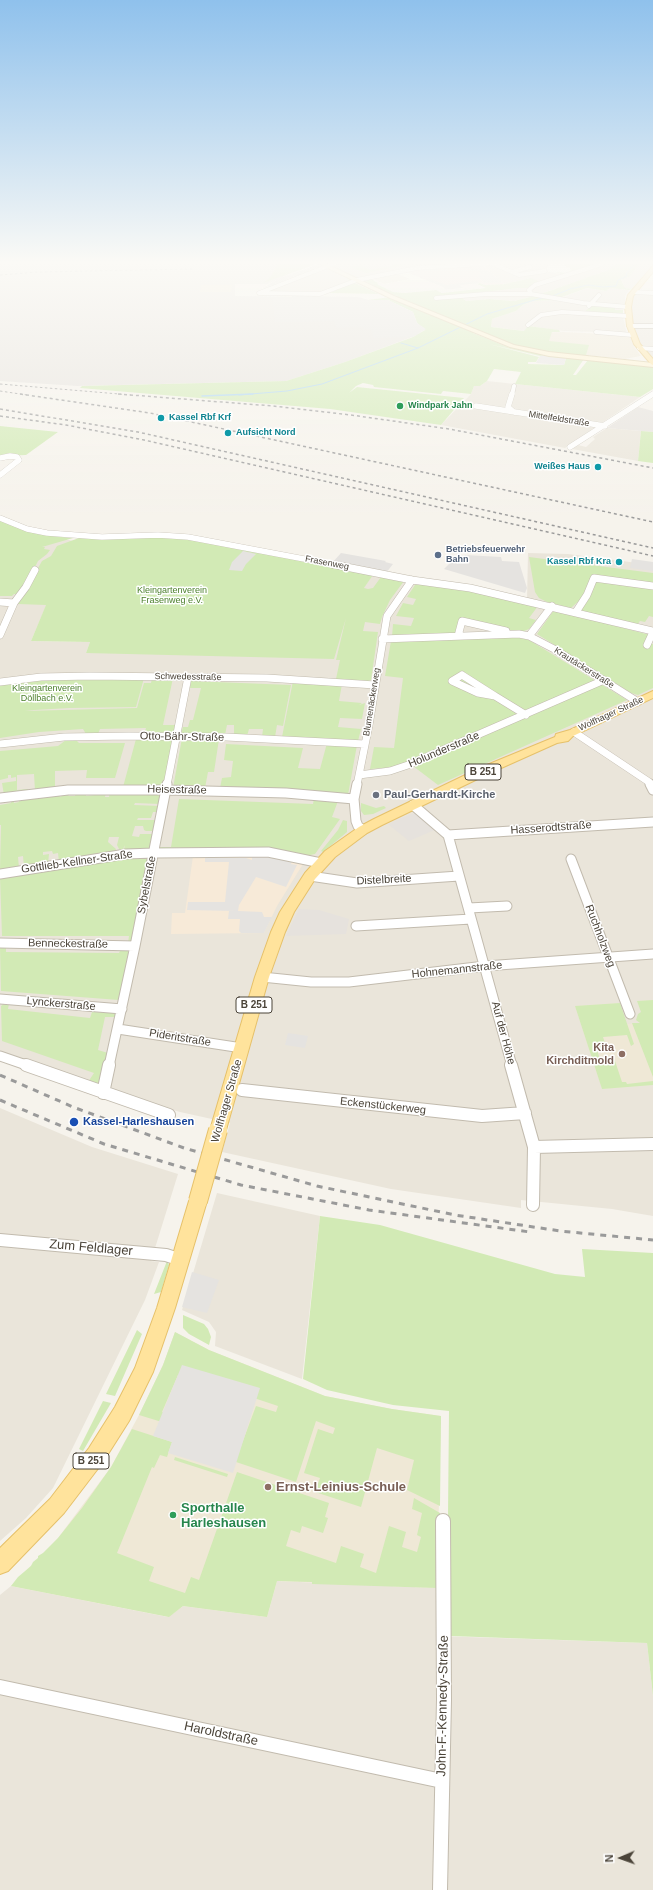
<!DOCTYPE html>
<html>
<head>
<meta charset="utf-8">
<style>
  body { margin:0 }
  #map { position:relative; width:653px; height:1890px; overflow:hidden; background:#f6f3ec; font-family:Helvetica,sans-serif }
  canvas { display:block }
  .north { position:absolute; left:601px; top:1838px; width:40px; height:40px; -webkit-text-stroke:3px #fff; paint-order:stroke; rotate:268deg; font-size:11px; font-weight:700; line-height:16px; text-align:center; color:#4b4439 }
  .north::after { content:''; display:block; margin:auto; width:14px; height:18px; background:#4b4439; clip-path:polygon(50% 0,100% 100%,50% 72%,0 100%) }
</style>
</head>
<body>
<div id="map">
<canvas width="653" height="1890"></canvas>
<div class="north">N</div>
</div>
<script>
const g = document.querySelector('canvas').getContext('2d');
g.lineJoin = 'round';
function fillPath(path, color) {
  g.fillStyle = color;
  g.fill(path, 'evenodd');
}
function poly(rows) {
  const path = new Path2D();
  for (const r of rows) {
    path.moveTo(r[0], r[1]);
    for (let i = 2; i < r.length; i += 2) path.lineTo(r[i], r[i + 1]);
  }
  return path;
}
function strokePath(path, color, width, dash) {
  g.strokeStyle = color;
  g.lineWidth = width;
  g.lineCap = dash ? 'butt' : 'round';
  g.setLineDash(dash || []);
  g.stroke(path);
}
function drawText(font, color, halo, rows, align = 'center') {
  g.font = font + ' Helvetica,sans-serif';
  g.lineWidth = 3;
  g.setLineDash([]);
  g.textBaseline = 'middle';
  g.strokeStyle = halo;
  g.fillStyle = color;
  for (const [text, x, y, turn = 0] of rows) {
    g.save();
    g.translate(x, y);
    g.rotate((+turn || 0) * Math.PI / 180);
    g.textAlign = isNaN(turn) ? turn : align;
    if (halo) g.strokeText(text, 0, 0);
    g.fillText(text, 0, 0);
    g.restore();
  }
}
fillPath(poly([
  [347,261,498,261,356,278,332,266],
  [505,261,548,261,549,264,544,271,565,275,597,265,596,262,618,264,608,270,538,295,514,301,489,299,466,301,457,295,519,288,529,288,531,278,504,284,484,266],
  [642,261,653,261,653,265,633,289,625,288,621,280,629,277],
  [324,269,328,269,351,281,321,293,263,292],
  [587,288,606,291,610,288,629,290,625,296,625,305,559,299],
  [637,293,653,293,653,358,643,349,633,328,630,309,632,297],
  [553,300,623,307,623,317,627,333,563,331,528,326,525,331,491,327,492,319,516,311,523,305,533,301],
  [487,381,515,384,640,397,565,448,441,425,471,394,474,386,480,386],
  [607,428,641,431,638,461,572,449,578,445,586,447,595,439,593,437],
  [64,539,74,541,31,641,90,642,86,653,347,612,374,573,527,601,528,553,568,554,653,565,653,1216,612,1209,521,1200,521,1208,391,1189,222,1152,230,1123,180,1112,99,1088,0,1052,0,586,16,543],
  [0,1108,92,1147,178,1174,151,1261,159,1262,145,1300,53,1488,26,1518,0,1541],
  [217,1193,320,1216,302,1379,215,1346,216,1332,209,1322,182,1310],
  [277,1581,437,1588,437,1636,647,1643,653,1696,653,1890,0,1890,0,1595,11,1586,168,1617,183,1606,267,1617]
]), '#eae5da');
fillPath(poly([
  [264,855,302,863,303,864,277,906,264,933,171,934,172,913,185,913,193,856]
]), '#f7ead8');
fillPath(poly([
  [0,261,306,261,314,265,289,274,268,284,235,284,235,296,358,297,368,300,420,334,345,362,286,381,77,386,0,381],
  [379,261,387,261,396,265,370,270,360,265],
  [638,407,653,411,653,432,607,428],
  [411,814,420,814,437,829,409,841,388,824],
  [299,909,319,910,349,919,346,934,286,936]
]), '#e6e2dd');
fillPath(poly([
  [398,274,410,279,384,284,373,279],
  [201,285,232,285,231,292,200,292],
  [563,332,629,335,635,348,641,356,625,359,550,352,536,333],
  [653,1000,653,1085,602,1089,575,1006,620,1003,627,1024,639,1023,637,1017,643,1016,637,1001],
  [175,1332,209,1350,325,1396,392,1409,441,1416,437,1588,277,1581,267,1617,183,1606,169,1617,11,1586,58,1538,111,1467,139,1415,163,1365]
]), '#efe8d6');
fillPath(poly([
  [484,266,504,284,486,285,481,283,443,287,407,272,426,268]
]), '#f6e3e0');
fillPath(poly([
  [280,261,305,261,313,265,263,283,269,279],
  [387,261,404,261,404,265,366,273,350,267,363,264,361,265,370,270,395,265],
  [548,261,642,261,629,277,621,280,625,288,633,289,629,290,610,288,606,291,587,288,554,300,533,301,523,305,516,311,492,319,491,327,524,331,528,326,559,330,560,332,552,332,549,341,589,345,586,355,589,355,588,356,534,350,504,342,479,331,473,333,508,347,560,357,558,358,540,356,489,344,539,357,536,362,528,362,528,364,564,365,566,358,564,357,584,359,573,375,576,375,588,360,651,366,653,368,653,389,640,397,515,384,521,372,494,369,487,381,480,386,474,386,471,394,443,391,441,394,374,387,373,385,363,383,356,386,349,393,357,387,464,398,441,425,330,409,80,388,82,386,286,381,345,362,413,337,425,330,417,323,413,312,388,300,368,300,398,296,392,295,365,281,371,279,378,283,377,284,393,292,405,293,436,290,442,293,486,288,477,284,480,283,485,285,504,284,531,278,540,282,529,288,519,288,458,295,466,301,489,299,514,301,538,295,608,270,617,264,596,262,597,265,565,275,554,272,568,273,571,270,570,268,566,267,563,262,555,262,559,265,553,263,549,264],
  [355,283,379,294,329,293,353,283],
  [593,305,615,307,615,310,623,310,623,315,584,312],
  [0,426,58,432,26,455,0,456],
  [641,431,653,432,653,463,638,461],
  [0,520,61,537,73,538,42,547,45,547,44,549,50,550,47,554,38,561,27,583,18,594,14,594,12,596,0,596],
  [154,537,187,539,373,575,364,588,368,589,373,588,381,577,404,581,390,600,382,617,380,624,365,622,363,631,378,632,371,680,368,681,336,679,340,660,336,660,346,618,334,659,86,653,90,642,31,641,46,605,18,604,42,561,51,556,57,546,79,538],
  [529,557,653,573,653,584,592,576,583,597,571,608,547,602,539,598,535,592],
  [596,582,653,588,653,617,649,616,645,622,640,621,637,625,583,612,581,610,591,595],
  [418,584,466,590,538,606,529,618,536,620,529,629,524,631,516,631,460,620,457,632,454,635,392,637,393,624,411,626,414,618,396,616,403,603,413,605,416,599,407,597,415,585],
  [554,610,650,635,646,643,653,644,653,688,638,695,631,693,537,634],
  [515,637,529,640,627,700,438,785,413,766,370,769,374,747,394,748,403,678,385,676,391,641],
  [144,678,136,707,70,708,34,710,25,711,137,708,144,683,151,683,152,678,173,678,163,725,175,725,173,735,144,734,146,728,100,729,98,734,86,734,83,729,39,732,0,738,0,685,35,680],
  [191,681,291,685,283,726,277,725,275,737,262,737,263,729,249,729,247,736,234,735,234,725,227,725,225,735,181,734,183,727,188,727,190,720,193,720,201,688,190,688],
  [293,681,342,684,339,701,362,703,359,705,365,703,362,719,340,718,338,727,361,729,358,741,282,737],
  [182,738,219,739,214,772,208,772,205,788,173,788],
  [75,739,79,743,125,743,115,778,86,778,87,770,55,771,55,789,35,791,34,774,17,775,17,790,28,789,28,792,4,795,2,783,16,781,16,777,11,778,11,775,8,775,8,778,0,780,0,751,58,746,66,740],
  [136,739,172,740,164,785,160,788,123,787],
  [327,743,357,745,348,795,220,788,222,778,231,777,233,761,224,760,226,744,303,748,298,768,320,769],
  [66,792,72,792,68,796,75,796,76,793,80,792,80,795,82,795,82,792,86,792,86,796,95,795,95,792,106,792,105,797,109,797,110,792,162,793,160,804,135,803,134,805,160,806,159,812,153,812,151,818,138,818,137,820,158,820,155,831,146,831,144,830,143,826,135,826,132,836,139,837,140,834,155,834,152,847,149,849,124,849,125,845,123,849,119,849,117,845,119,837,109,837,108,842,116,849,115,853,59,862,58,853,53,854,52,851,43,852,43,855,49,854,48,864,24,867,23,856,18,857,19,868,0,870,1,825,0,825,0,805,11,803,11,799,13,798,14,803,19,802,19,797,27,796,28,799,39,796,39,798,43,798,44,794,44,798,51,797,51,794,60,793,59,796,61,797,63,793,63,796,65,796],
  [314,798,338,801,332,817,340,819,315,854,305,856,159,850,160,847,171,847,179,799,313,804],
  [361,803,376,808,384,806,386,808,373,814,364,815,361,811],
  [343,820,347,821,347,832,323,852,321,851,338,830],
  [145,857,148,858,131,943,128,943,129,936,2,936,0,877,128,858],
  [0,947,6,947,6,952,119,953,121,949,129,949,119,1000,1,991],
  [653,1000,653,1077,632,1023,640,1023,636,1020,638,1014,641,1012,637,1001],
  [620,1003,634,1044,631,1046,627,1035,603,1037,607,1049,597,1050,600,1059,611,1058,611,1055,613,1055,622,1082,626,1082,627,1084,653,1081,653,1085,602,1089,575,1006],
  [4,1004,9,1004,8,1009,90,1018,92,1012,116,1013,115,1017,105,1017,98,1050,108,1053,99,1085,88,1082,94,1073,2,1041,1,1006],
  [320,1216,380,1225,555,1274,585,1277,582,1249,653,1253,653,1696,647,1643,451,1636,448,1515,449,1411,393,1405,327,1390,303,1379],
  [167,1261,169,1265,161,1292,154,1294],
  [183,1315,204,1324,208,1329,211,1337,209,1345,189,1334,183,1328],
  [137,1330,142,1334,115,1396,106,1394],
  [175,1332,209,1350,325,1396,392,1409,441,1416,440,1506,407,1490,414,1460,377,1448,361,1507,315,1492,320,1478,304,1473,318,1429,333,1434,335,1428,316,1421,296,1482,236,1462,231,1449,241,1446,256,1406,276,1412,278,1406,248,1396,178,1375,162,1412,172,1416,165,1423,139,1415,163,1365],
  [103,1401,111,1403,83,1451,79,1449],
  [132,1429,172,1442,167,1457,160,1455,154,1468,152,1467,117,1553,154,1567,149,1581,185,1593,191,1577,199,1580,237,1472,329,1503,325,1517,328,1518,323,1533,302,1526,300,1533,291,1530,286,1546,336,1563,341,1546,364,1554,360,1567,376,1573,389,1526,406,1532,402,1547,417,1552,421,1537,417,1535,422,1513,412,1509,414,1498,440,1513,437,1588,312,1584,312,1582,277,1581,267,1617,183,1606,169,1617,11,1586,18,1577,31,1566,33,1562,38,1558,38,1556,43,1553,58,1538,82,1508,111,1467],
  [175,1457,228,1474,227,1477,174,1460]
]), '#d2eab5');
fillPath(poly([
  [316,265,320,267,261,289,278,279],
  [480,267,484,270,487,270,503,283,485,283,477,276,484,275,479,271,472,271,468,268],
  [431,279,446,285,477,281,478,283,460,285,463,288,446,290,443,287,426,280],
  [292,296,358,297,368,300,388,300,413,312,417,323,426,329,413,337,374,338,371,330,361,327,338,328,336,327,334,321,275,322,272,297,292,298],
  [543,355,556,358,560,357,566,358,564,365,536,363,540,356],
  [243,551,256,554,246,564,242,571,229,570,232,562],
  [341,553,386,561,385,562,393,564,386,573,332,563],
  [465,555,501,557,502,561,519,562,527,588,525,593,444,569,455,558],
  [632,559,653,562,653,571,630,568],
  [252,856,264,856,292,861,291,864,297,865,286,887,256,877,239,905,238,911,262,912,264,917,272,917,264,933,241,933,239,931,240,919,228,919,229,911,236,911,187,910,188,902,225,902,229,862,205,862,205,858,246,858,252,860],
  [288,1033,308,1036,305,1048,285,1045],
  [192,1272,219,1280,207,1313,182,1307],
  [182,1365,260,1388,233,1473,168,1453,172,1442,153,1436]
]), '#e5e3e0');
strokePath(poly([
  [550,297,570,289,588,285,603,287,616,286,618,280,627,276,626,274,635,263,633,261],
  [401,343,418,348],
  [239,395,287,391,322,384,418,348,487,314,545,297]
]), '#a9d4f2', 1);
strokePath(poly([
  [202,396,253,394]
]), '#a9d4f2', 1.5);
const minorFar5 = poly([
  [341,261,259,293,320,294,357,280,417,268,483,264,502,261],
  [491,263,519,275,545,271],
  [515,271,530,267],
  [634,292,653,293],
  [531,294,529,290,535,285,602,264],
  [436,298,486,294,531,294,583,303,628,307],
  [589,306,599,295],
  [528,325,541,315,562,312,628,316],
  [596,332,633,335],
  [639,348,653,349],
  [512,395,514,386]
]);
const minorFar4 = poly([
  [512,394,508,407,514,412],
  [476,406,605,426],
  [570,447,653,394],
  [0,458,10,456,17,457,19,460,0,475],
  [0,518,27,529,47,533,102,537,158,535,188,537,336,565]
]);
const minorFar3 = poly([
  [331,564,412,580,470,588,653,631],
  [0,602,14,603],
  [576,612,587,595,594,578,653,586],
  [0,635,14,603,26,587,35,570],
  [458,636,462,621,506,631],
  [529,636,552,606],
  [382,639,519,634,529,636,554,649,638,702],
  [647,645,653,632],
  [462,675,495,696,478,693,452,681,462,675],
  [0,682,41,677,90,676,267,678,375,685],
  [495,696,526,715],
  [574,732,649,782,650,785],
  [0,744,64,737,129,736,226,737,365,744],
  [359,775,390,771,408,765,604,680],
  [167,785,188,677],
  [357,785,369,725,387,616,412,580]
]);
const minorFar2 = poly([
  [357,784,354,799,356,821,358,826,363,830],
  [650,784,653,790],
  [0,798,68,790,166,790,286,793,354,799],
  [413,805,448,835,512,1066],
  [448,835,653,822],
  [571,859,630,1014],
  [0,874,126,854,154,853,268,852,321,863],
  [310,876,357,883,459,876],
  [469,908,507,906],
  [356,926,471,919],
  [0,943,135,946],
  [262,977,311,982,349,982,485,966,653,954],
  [0,999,122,1009],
  [118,1029,242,1048],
  [0,1056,29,1066],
  [109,1066,135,946,167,784]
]);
const minorFar1 = poly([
  [26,1065,169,1115],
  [511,1065,534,1147,533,1205],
  [242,1090,482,1116,525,1113],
  [103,1093,109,1065],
  [534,1147,653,1144],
  [0,1240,166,1255,181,1260]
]);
const minor = poly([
  [0,1687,442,1781],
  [440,1890,444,1700,443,1521]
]);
const tertiary = poly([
  [653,324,653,328,630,328,627,326,630,324,653,324]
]);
const secondary = poly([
  [313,261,320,261,394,296,514,345,549,352,653,363,653,367,549,356,510,347,390,298,313,261]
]);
const primary = poly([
  [653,266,653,272,633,296,631,307,633,326,640,344,653,359,653,365,651,364,634,344,627,326,625,307,628,295,653,266],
  [653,691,653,698,573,736,568,741,557,743,490,773,382,825,367,833,335,857,315,879,294,912,285,932,269,977,226,1130,224,1135,218,1137,212,1135,210,1130,255,977,271,932,280,912,305,873,325,851,359,827,374,819,482,767,555,737,556,734,570,730,653,691],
  [198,1194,204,1196,207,1201,175,1308,153,1372,129,1421,103,1462,64,1513,8,1571,0,1574,0,1548,50,1499,89,1448,115,1407,135,1368,157,1308,189,1201,192,1196,198,1194]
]);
strokePath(minorFar5, '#c2bbae', 5);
strokePath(minorFar4, '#c2bbae', 6);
strokePath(minorFar3, '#c2bbae', 8);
strokePath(minorFar2, '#c2bbae', 11);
strokePath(minorFar1, '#c2bbae', 14);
strokePath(minor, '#c2bbae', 16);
strokePath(tertiary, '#c2bbae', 2);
strokePath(secondary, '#d6c79b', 2);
strokePath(primary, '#e6c16a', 2);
strokePath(minorFar5, '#fff', 4);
strokePath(minorFar4, '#fff', 5.5);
strokePath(minorFar3, '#fff', 7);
strokePath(minorFar2, '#fff', 9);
strokePath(minorFar1, '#fff', 12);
strokePath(minor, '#fff', 14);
fillPath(tertiary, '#fff');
fillPath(secondary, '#fff3cd');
fillPath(primary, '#ffe39c');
strokePath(poly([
  [0,275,38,272,195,269],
  [0,384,131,395],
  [0,391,27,395]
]), '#9a9a9a', 1, [2.5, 2.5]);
strokePath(poly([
  [20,394,150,413,653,522],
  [118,394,273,406,351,415,449,429,653,468],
  [0,409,138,432,653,548],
  [0,416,66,425,144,440,653,556]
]), '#9a9a9a', 1.5, [3, 3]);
strokePath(poly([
  [0,1075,73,1107,184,1148,317,1186,455,1215,560,1231,653,1240],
  [0,1100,104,1144,241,1185,369,1210,530,1232]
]), '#9a9a9a', 3, [6, 6]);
const primaryBridge = poly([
  [198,1201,218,1130]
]);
strokePath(primaryBridge, '#e6c16a', 20, []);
strokePath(primaryBridge, '#ffe39c', 18);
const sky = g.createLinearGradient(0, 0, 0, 525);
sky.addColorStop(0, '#8fc1ec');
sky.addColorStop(0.5, '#fbfaf6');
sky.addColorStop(1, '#fbfaf600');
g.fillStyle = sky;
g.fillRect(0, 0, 653, 525);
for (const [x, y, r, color] of [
  [400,406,4,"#2e9e5b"],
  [161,418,4,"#0f9aa8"],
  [228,433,4,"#0f9aa8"],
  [598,467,4,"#0f9aa8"],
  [438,555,4,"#5c6f8a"],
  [619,562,4,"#0f9aa8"],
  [376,795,4,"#6b7280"],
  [622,1054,4,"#8d6e63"],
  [74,1122,5,"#1a4fb4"],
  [268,1487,4,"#8d6e63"],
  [173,1515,4,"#2e9e5b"]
]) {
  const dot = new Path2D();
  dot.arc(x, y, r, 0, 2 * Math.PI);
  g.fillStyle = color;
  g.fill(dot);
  strokePath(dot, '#fff', 1.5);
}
drawText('bold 9px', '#27864d', '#fff', [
  ["Windpark Jahn",408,406]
], 'left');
drawText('bold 9px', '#0d838f', '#fff', [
  ["Kassel Rbf Krf",169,418],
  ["Aufsicht Nord",236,433],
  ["Weißes Haus",590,467,"right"],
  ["Kassel Rbf Kra",611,562,"right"]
], 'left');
drawText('9px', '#4b4439', '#fff', [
  ["Mittelfeldstraße",559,419,9],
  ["Frasenweg",327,563,11],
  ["Krautäckerstraße",584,668,32],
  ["Schwedesstraße",188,677,1],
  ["Blumenäckerweg",372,702,-81],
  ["Wolfhager Straße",611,714,-25]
]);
drawText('bold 9px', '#4e5e75', '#fff', [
  ["Betriebsfeuerwehr",446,550],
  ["Bahn",446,560]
], 'left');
drawText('9px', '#4a7f2a', '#fff', [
  ["Kleingartenverein",172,591],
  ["Frasenweg e.V.",172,601],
  ["Kleingartenverein",47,689],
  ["Döllbach e.V.",47,699]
]);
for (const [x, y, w] of [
  [483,772,36],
  [254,1005,36],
  [91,1461,36]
]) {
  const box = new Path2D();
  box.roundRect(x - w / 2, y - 8, w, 16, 3);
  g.fillStyle = '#fff';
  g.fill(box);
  strokePath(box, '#4b4439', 1);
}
drawText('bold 10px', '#4b4439', null, [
  ["B 251",483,772],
  ["B 251",254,1005],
  ["B 251",91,1461]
]);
drawText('11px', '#4b4439', '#fff', [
  ["Otto-Bähr-Straße",182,737,1],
  ["Holunderstraße",444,750,-23],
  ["Heisestraße",177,790,1],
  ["Hasserodtstraße",551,828,-4],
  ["Gottlieb-Kellner-Straße",77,862,-8],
  ["Distelbreite",384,880,-3],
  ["Sybelstraße",147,885,-79],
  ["Ruchholzweg",600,936,69],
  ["Benneckestraße",68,944,1],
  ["Hohnemannstraße",457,970,-6],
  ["Lynckerstraße",61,1004,5],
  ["Auf der Höhe",503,1033,75],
  ["Pideritstraße",180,1038,9],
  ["Wolfhager Straße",227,1101,-74],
  ["Eckenstückerweg",383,1106,6]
]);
drawText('bold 11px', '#5b616d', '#fff', [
  ["Paul-Gerhardt-Kirche",384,795]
], 'left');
drawText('bold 11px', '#785e54', '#fff', [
  ["Kita",614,1048],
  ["Kirchditmold",614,1061]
], 'right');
drawText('bold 11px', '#164399', '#fff', [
  ["Kassel-Harleshausen",83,1122]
], 'left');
drawText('13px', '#4b4439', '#fff', [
  ["Zum Feldlager",91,1248,5],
  ["John-F.-Kennedy-Straße",443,1706,-89],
  ["Haroldstraße",221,1734,12]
]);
drawText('bold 13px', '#785e54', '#fff', [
  ["Ernst-Leinius-Schule",276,1487]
], 'left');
drawText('bold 13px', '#27864d', '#fff', [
  ["Sporthalle",181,1508],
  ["Harleshausen",181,1523]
], 'left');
</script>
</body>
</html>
